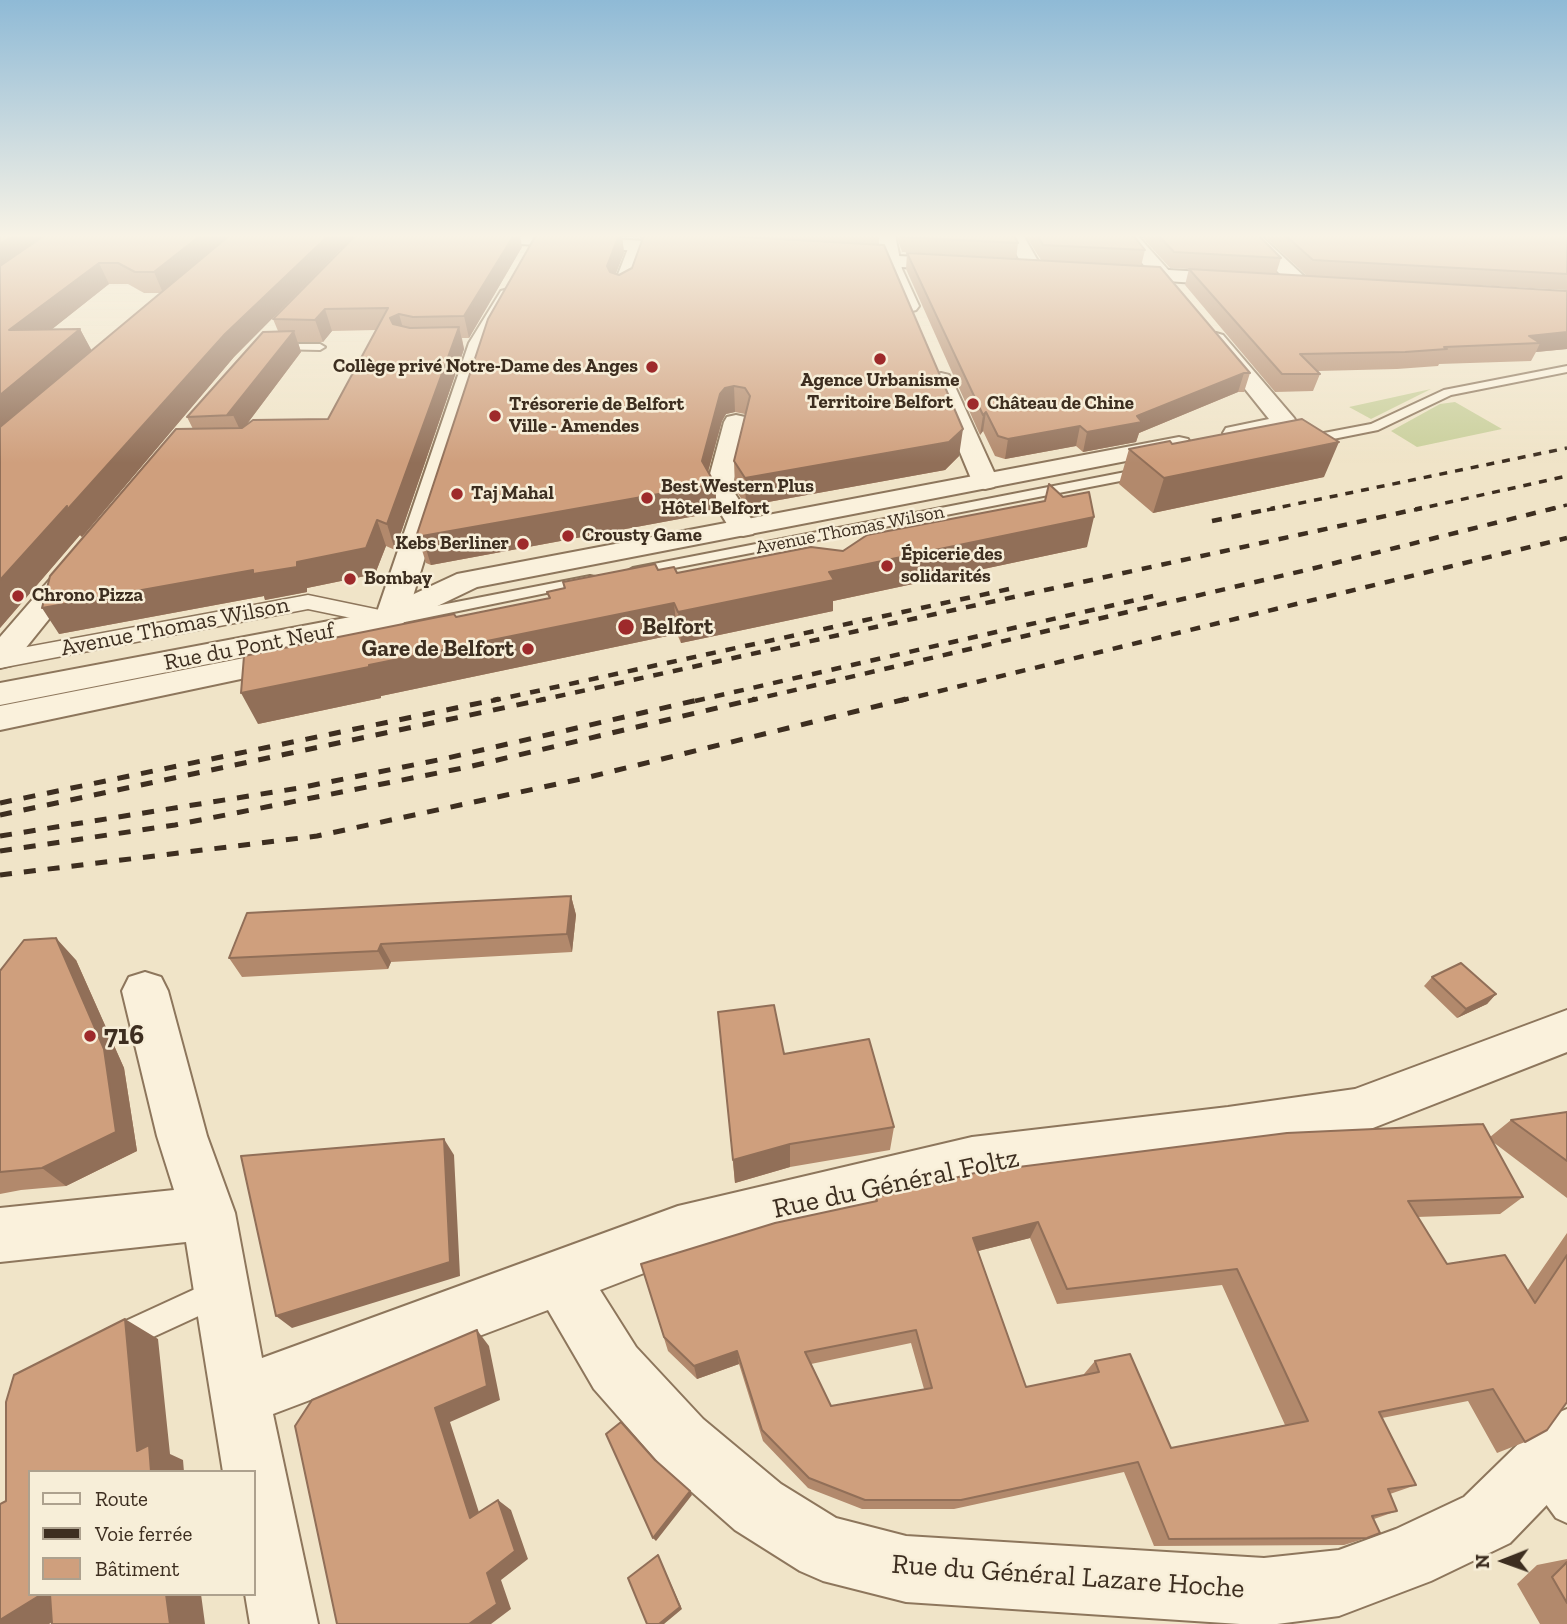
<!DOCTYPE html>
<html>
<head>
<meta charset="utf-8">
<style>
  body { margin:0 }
  #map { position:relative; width:1567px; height:1624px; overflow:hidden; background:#f0e4c8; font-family:"Zilla Slab",serif }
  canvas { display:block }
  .legend { position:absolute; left:28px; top:1470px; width:228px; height:126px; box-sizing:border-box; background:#f7eed8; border:2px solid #ada18e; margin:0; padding:9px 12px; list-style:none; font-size:21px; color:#3d2e20 }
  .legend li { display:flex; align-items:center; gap:14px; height:35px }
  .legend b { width:35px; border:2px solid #ada18e }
  .north { position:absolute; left:1469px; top:1526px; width:70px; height:70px; -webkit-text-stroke:5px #f7eed8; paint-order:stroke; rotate:269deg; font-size:19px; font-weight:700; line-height:28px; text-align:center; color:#3d2e20 }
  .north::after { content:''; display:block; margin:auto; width:24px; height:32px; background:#3d2e20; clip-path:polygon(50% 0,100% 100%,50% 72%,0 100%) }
</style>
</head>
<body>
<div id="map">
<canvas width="1567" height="1624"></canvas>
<ul class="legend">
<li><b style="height:9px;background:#faf1dc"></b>Route</li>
<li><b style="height:9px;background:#3d2e20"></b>Voie ferrée</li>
<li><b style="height:19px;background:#cf9f7d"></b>Bâtiment</li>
</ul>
<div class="north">N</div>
</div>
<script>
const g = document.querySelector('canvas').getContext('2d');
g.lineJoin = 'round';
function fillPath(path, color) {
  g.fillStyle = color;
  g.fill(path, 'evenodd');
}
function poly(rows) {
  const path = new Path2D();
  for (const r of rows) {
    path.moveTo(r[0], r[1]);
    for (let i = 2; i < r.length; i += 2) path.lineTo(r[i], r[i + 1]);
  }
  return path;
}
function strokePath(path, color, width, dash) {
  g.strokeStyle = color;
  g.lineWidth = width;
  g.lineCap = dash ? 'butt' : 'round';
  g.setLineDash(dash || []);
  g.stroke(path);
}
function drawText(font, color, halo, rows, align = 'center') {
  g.font = font + ' "Zilla Slab",serif';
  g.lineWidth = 5;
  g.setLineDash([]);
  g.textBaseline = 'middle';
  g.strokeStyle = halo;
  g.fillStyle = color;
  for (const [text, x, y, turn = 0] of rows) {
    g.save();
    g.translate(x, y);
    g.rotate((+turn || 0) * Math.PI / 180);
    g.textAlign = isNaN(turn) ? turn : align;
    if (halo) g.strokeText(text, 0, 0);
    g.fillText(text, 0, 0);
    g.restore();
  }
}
fillPath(poly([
  [1431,389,1371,419,1349,407],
  [1455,402,1502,429,1417,447,1391,431,1440,404]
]), '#c9cf9b');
const service = poly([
  [276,344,320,344,325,347,320,350,272,349,272,345,276,344],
  [1567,366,1567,372,1451,395,1378,430,1303,445,1297,441,1303,437,1371,424,1444,390,1567,366],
  [1146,468,1153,472,1151,475,633,576,626,572,633,568,1146,468],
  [590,576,595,577,597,580,595,583,400,623,392,618,400,613,590,576],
  [219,1278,229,1282,233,1292,229,1302,116,1354,106,1350,102,1340,106,1330,219,1278],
  [1543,1458,1554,1463,1567,1480,1567,1523,1556,1518,1532,1485,1527,1474,1532,1463,1543,1458]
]);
const pedestrian = poly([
  [308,595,399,614,402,619,399,624,390,626,308,609,0,668,0,652,308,595]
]);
const minor = poly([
  [877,235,895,235,902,269,919,306,916,310,909,312,902,310,899,306,884,269,877,235],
  [1006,235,1023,235,1042,268,1040,272,1026,272,1006,235],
  [1119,235,1137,235,1170,272,1172,276,1170,280,1156,280,1119,235],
  [1241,235,1260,235,1308,280,1311,284,1308,288,1294,288,1241,235],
  [638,241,647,246,632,290,622,296,615,294,612,290,629,246,638,241],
  [508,289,518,295,491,343,406,619,401,626,0,705,0,683,377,612,469,343,501,291,508,289],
  [941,373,949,375,952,380,998,481,994,487,985,489,976,487,972,481,930,380,933,375,941,373],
  [736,415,745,417,748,422,732,489,757,528,753,534,743,536,733,534,706,489,724,422,727,417,736,415],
  [75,559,85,562,90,568,12,665,0,668,0,637,65,562,75,559],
  [145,972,161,977,168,991,207,1136,235,1213,262,1358,678,1206,972,1137,1228,1107,1355,1089,1567,1010,1567,1052,1355,1135,1228,1155,972,1187,678,1260,600,1290,636,1347,703,1419,781,1484,836,1518,906,1536,1264,1558,1339,1550,1396,1529,1464,1497,1545,1418,1567,1409,1567,1484,1510,1543,1431,1581,1339,1616,1277,1624,1240,1624,906,1602,823,1581,800,1571,735,1530,659,1463,594,1389,548,1310,273,1414,318,1624,250,1624,245,1594,254,1594,254,1472,223,1472,186,1242,0,1262,0,1208,174,1190,157,1136,122,991,129,977,145,972]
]);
const tertiary = poly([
  [1216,333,1223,335,1294,418,1297,423,1294,428,1235,440,1226,438,1223,433,1226,428,1269,419,1205,339,1209,335,1216,333],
  [1179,437,1188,439,1191,444,1188,449,477,587,321,662,0,730,0,706,300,647,457,574,1179,437]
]);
const secondary = poly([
  [443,235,550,235,693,244,702,249,693,254,451,240,443,235],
  [837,253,959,259,968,265,959,271,831,262,828,258,837,253],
  [1117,267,1238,274,1247,280,1238,286,1110,277,1108,273,1117,267]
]);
strokePath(service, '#8d765c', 4);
strokePath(pedestrian, '#8d765c', 3);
strokePath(minor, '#8d765c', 4);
strokePath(tertiary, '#8d765c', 4);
strokePath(secondary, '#6f573f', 4);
fillPath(service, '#faf1dc');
fillPath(pedestrian, '#faf1dc');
fillPath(minor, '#faf1dc');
fillPath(tertiary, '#faf1dc');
fillPath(secondary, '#faf1dc');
strokePath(poly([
  [1267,510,1567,448],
  [1414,510,1567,476],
  [1548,510,1567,505]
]), '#3d2e20', 3.5, [8, 8]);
strokePath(poly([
  [1212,521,1275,508],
  [491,701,1009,589],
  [536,701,1422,508],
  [695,701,1162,594],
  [748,701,1315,568,1555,508],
  [899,701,1567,538]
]), '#3d2e20', 4.5, [10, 10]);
strokePath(poly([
  [0,803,499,699],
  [0,815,545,699],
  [0,836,299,788,443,759,702,699],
  [0,851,175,825,468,767,755,699],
  [0,875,317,836,585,778,906,699]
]), '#3d2e20', 5, [12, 12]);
fillPath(poly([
  [0,235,355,235,234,357,82,537,80,535,0,628],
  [109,284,128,284,144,293,160,293,91,351,80,329,52,329],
  [536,235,721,235,738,237,738,235,879,235,879,245,959,456,945,470,746,506,735,489,734,461,745,414,735,412,726,414,722,421,708,472,715,484,717,512,431,565,426,563,417,534],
  [622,236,643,238,632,268,619,275,615,274,624,253],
  [896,235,1014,235,1018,243,1016,259,902,252],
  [1025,235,1133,235,1145,250,1141,266,1250,373,1244,392,1238,392,1139,433,1136,442,1083,452,1076,446,1005,459,995,456,983,431,980,435,906,269,907,253,1041,260],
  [1140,235,1258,235,1281,258,1276,274,1170,268],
  [1263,235,1567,235,1567,290,1307,276],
  [522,247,469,338,462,338,464,349,395,550,386,546,375,574,307,588,307,592,265,600,264,596,59,634,193,429,187,417,278,331,273,319],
  [376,330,328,419,246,425,301,352,298,342,323,342,332,331],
  [1189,269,1567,291,1567,349,1536,352,1531,361,1439,364,1438,366,1397,369,1318,371,1320,374,1313,391,1275,392,1185,285],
  [1172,444,1324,477,1153,513,1119,484,1129,449],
  [1087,547,833,601,833,611,681,643,677,634,381,696,381,698,258,724,456,617,549,598,547,592,564,589,563,582,658,570,677,573,843,551],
  [571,896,576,915,572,952,391,962,388,969,242,977,229,958],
  [76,960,124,1068,137,1151,66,1186,21,1190,0,1194,0,971],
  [1432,977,1496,994,1487,1004,1457,1018,1424,986],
  [718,1012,894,1127,890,1150,790,1167,735,1183],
  [1567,1112,1567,1198,1493,1142,1523,1197,1500,1214,1417,1217,1447,1264,1527,1291,1567,1233,1567,1402,1525,1442,1497,1453,1468,1401,1382,1418,1416,1485,1390,1494,1397,1511,1374,1519,1367,1538,1344,1545,1154,1546,1124,1472,954,1509,862,1509,808,1488,763,1441,739,1364,697,1379,668,1351,641,1264,875,1202,876,1197,1490,1137,1511,1120],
  [1030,1238,1057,1304,1222,1285,1285,1425,1171,1448,1095,1361,1084,1374,1084,1375,1026,1387,978,1251],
  [911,1343,924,1389,831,1406,811,1364],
  [1567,1559,1567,1624,1540,1624,1517,1584,1537,1565]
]), '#b2896c');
fillPath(poly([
  [14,235,55,235,0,272,0,244],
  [201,235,234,235,163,293,154,272],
  [329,235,355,235,234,357,82,537,80,535,0,628,0,580,225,334],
  [514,235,520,235,522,247,469,338,464,316],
  [619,235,622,235,624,253,610,289,607,266],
  [99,263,109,284,22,353,9,330],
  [325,309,332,331,323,342,315,320],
  [399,314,405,335,396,340,390,318],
  [459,327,464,349,395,550,387,524],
  [80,329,92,351,0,432,0,395],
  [294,331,301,352,241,432,233,415,227,415],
  [1567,332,1567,349,1536,352,1540,343,1529,336],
  [1244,373,1238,392,1139,433,1136,442,1083,452,1087,432,1137,416],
  [734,386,735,412,726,414,722,421,704,486,715,484,717,512,431,565,422,536,702,461,720,394,725,388],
  [986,412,983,431,980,435,983,415],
  [1080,426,1076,446,1005,459,1008,439],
  [963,429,959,456,945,470,746,506,745,478],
  [1339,442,1324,477,1153,513,1164,478],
  [1094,517,1087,547,833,601,833,611,681,643,678,612,829,572],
  [377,520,386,546,375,574,307,588,307,592,265,600,264,596,59,634,42,608,297,562],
  [674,603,677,634,381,696,381,698,258,724,241,693,369,665],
  [571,896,576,915,572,952,567,934],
  [56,938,76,960,124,1068,137,1151,66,1186,42,1168],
  [381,944,391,962,388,969,378,951],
  [1496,994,1487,1004,1457,1018,1466,1009],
  [444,1139,454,1155,460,1276,292,1328,276,1316],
  [790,1144,790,1167,735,1183,733,1160],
  [1038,1222,1030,1238,966,1254,973,1238],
  [125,1319,158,1339,170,1454,183,1460,184,1472,151,1472,137,1451],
  [477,1330,489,1346,500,1400,450,1422,484,1528,470,1518,435,1408],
  [737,1351,739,1364,697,1379,694,1366],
  [690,1491,692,1495,656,1541,653,1538],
  [498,1500,511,1510,528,1559,501,1580,511,1609,491,1624,469,1624],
  [658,1555,682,1609,664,1624,659,1624],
  [42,1594,74,1594,92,1597,49,1624,0,1624,0,1620],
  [166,1594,201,1594,205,1624,170,1624]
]), '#916f58');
const building = poly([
  [0,235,14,235,0,244,0,235],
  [45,235,201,235,154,272,135,272,118,263,99,263,9,330,80,329,0,395,0,266,45,235],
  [230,235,329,235,225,334,66,511,67,506,0,580,0,427,230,235],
  [356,235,514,235,464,316,413,317,399,314,390,318,393,324,410,328,459,327,387,524,377,520,366,548,297,562,297,567,253,574,253,570,42,608,50,576,176,429,242,428,253,420,328,419,388,308,325,309,315,320,273,319,356,235],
  [536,235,619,235,607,266,610,272,619,275,632,268,644,235,709,235,884,245,963,429,949,442,745,478,734,461,750,396,745,388,734,386,725,388,720,394,702,461,715,484,422,536,417,534,488,319,536,235],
  [903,235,1014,235,1018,243,903,237,903,235],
  [1037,235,1133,235,1145,250,1043,245,1037,235],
  [1158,235,1258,235,1281,258,1174,252,1158,235],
  [1285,235,1567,235,1567,274,1313,260,1285,235],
  [907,253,1160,267,1250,373,1244,373,1137,416,1142,422,1087,432,1080,426,1008,439,998,436,986,412,983,415,907,253],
  [1189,269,1567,291,1567,332,1529,336,1540,343,1444,347,1447,349,1405,352,1300,354,1320,374,1282,374,1189,269],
  [294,331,227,415,233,415,187,417,263,332,294,331],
  [1302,419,1339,442,1164,478,1129,449,1170,441,1172,444,1302,419],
  [1049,484,1063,497,1089,492,1094,517,829,572,834,580,678,612,674,603,369,665,369,667,241,693,244,656,438,617,454,614,456,617,550,598,547,592,565,588,563,582,655,564,658,570,674,567,677,573,811,547,843,551,867,535,1045,501,1049,484],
  [571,896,567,934,381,944,378,951,229,958,247,913,571,896],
  [56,938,104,1049,116,1132,42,1168,0,1172,0,971,24,940,56,938],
  [1461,963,1496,994,1466,1009,1432,977,1461,963],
  [774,1005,784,1054,869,1039,894,1127,790,1144,733,1160,718,1012,774,1005],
  [1567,1112,1567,1161,1511,1120,1567,1112],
  [1483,1124,1523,1197,1408,1201,1447,1264,1505,1255,1535,1303,1567,1255,1567,1402,1547,1430,1525,1442,1493,1389,1379,1412,1416,1485,1388,1489,1397,1511,1372,1516,1380,1533,1367,1538,1169,1539,1138,1462,961,1500,865,1500,809,1478,762,1430,737,1351,694,1366,664,1337,641,1264,775,1223,877,1201,876,1197,979,1172,1287,1133,1483,1124],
  [1038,1222,1067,1289,1237,1269,1308,1421,1171,1448,1130,1354,1095,1361,1099,1372,1026,1387,973,1238,1038,1222],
  [916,1330,932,1388,831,1406,805,1352,916,1330],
  [444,1139,450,1262,276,1316,241,1156,444,1139],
  [125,1319,137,1451,149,1445,151,1472,30,1472,30,1594,42,1594,0,1620,0,1504,6,1501,6,1402,14,1375,125,1319],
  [477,1330,487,1386,435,1408,470,1518,498,1500,515,1551,487,1573,497,1604,469,1624,337,1624,295,1426,312,1400,477,1330],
  [621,1422,655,1460,690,1491,653,1538,606,1434,621,1422],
  [658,1555,680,1607,659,1624,647,1624,628,1578,658,1555],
  [1567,1562,1567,1603,1552,1577,1567,1562],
  [50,1594,166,1594,170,1624,52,1624,50,1594]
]);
fillPath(building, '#cf9f7d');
strokePath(building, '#916f58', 2);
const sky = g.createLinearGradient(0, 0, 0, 463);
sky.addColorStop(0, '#8fbad6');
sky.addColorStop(0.51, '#f8f3e6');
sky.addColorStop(1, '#f8f3e600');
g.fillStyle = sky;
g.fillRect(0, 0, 1567, 463);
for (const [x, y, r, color] of [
  [880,359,7,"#9e2a2b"],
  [652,367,7,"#9e2a2b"],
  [973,404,7,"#9e2a2b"],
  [495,416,7,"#9e2a2b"],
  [457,494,7,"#9e2a2b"],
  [647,498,7,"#9e2a2b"],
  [568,536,7,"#9e2a2b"],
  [523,544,7,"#9e2a2b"],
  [887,566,7,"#9e2a2b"],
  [350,579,7,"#9e2a2b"],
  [18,596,7,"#9e2a2b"],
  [626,627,9,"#9e2a2b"],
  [528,649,7,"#9e2a2b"],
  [90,1036,7,"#9e2a2b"]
]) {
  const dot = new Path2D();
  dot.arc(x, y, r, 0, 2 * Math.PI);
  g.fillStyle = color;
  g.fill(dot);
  strokePath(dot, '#f7eed8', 2.5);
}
drawText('bold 19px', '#3d2e20', '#f7eed8', [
  ["Collège privé Notre-Dame des Anges",638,367,"right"],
  ["Agence Urbanisme",880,381,"center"],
  ["Territoire Belfort",880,403,"center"],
  ["Château de Chine",987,404],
  ["Trésorerie de Belfort",509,405],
  ["Ville - Amendes",509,427],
  ["Best Western Plus",661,487],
  ["Hôtel Belfort",661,509],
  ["Taj Mahal",471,494],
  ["Crousty Game",582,536],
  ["Kebs Berliner",509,544,"right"],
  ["Épicerie des",901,555],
  ["solidarités",901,577],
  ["Bombay",364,579],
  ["Chrono Pizza",32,596]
], 'left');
drawText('19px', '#3d2e20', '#f7eed8', [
  ["Avenue Thomas Wilson",850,530,-11]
]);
drawText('23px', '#3d2e20', '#f7eed8', [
  ["Avenue Thomas Wilson",175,627,-11],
  ["Rue du Pont Neuf",249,647,-11]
]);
drawText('bold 23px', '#3d2e20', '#f7eed8', [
  ["Belfort",642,627],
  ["Gare de Belfort",514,649,"right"]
], 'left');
drawText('bold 28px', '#3d2e20', '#f7eed8', [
  ["716",104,1036]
], 'left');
drawText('28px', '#3d2e20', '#f7eed8', [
  ["Rue du Général Foltz",896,1184,-12],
  ["Rue du Général Lazare Hoche",1068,1577,4]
]);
</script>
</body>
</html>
